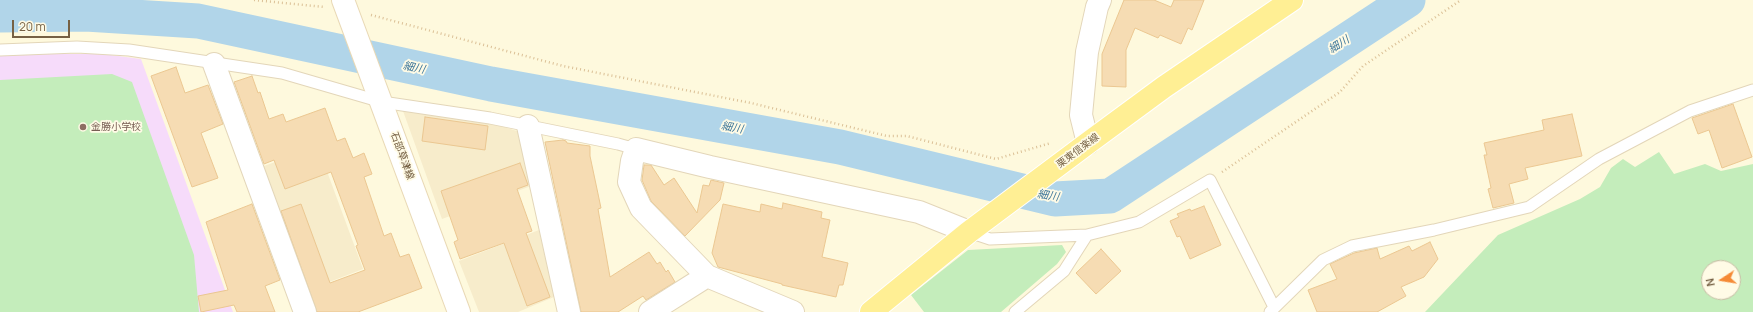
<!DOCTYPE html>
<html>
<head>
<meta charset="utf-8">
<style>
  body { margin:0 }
  #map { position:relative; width:1753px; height:312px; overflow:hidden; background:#fef9dd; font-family:Manrope,sans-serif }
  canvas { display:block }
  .north { position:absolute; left:1701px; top:260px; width:40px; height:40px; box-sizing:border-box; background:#fffbe6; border:1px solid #c8bda5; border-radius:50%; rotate:258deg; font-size:11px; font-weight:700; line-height:16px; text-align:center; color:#766144 }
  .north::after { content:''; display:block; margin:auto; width:14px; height:18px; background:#f58a36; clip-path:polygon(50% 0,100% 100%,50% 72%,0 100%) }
  .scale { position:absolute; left:12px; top:20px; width:58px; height:18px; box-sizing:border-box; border:2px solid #766144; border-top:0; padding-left:5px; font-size:12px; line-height:14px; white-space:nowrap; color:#766144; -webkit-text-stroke:3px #fffbe6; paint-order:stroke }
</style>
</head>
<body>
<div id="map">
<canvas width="1753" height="312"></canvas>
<div class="north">N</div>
<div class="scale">20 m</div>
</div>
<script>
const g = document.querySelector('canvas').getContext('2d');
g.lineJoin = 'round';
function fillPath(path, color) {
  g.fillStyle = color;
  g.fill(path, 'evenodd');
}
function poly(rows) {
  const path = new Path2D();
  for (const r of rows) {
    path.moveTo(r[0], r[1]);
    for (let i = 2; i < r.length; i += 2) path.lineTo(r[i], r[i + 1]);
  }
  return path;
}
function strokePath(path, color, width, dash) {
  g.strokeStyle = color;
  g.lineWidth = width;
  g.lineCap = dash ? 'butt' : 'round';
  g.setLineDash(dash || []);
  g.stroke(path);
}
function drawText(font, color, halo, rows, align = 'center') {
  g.font = font + ' Manrope,"Noto Sans JP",sans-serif';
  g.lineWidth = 3.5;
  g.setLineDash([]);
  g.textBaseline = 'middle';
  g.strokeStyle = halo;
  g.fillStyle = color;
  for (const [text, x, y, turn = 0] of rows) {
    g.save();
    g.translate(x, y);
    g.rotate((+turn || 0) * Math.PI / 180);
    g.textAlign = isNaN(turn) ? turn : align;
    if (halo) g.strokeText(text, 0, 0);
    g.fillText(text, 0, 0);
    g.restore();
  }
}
fillPath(poly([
  [403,111,498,125,520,132,531,186,442,219],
  [318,147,363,269,306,291,261,167],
  [539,230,554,297,518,312,479,312,459,261]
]), '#f7eccb');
fillPath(poly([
  [36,54,103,54,141,59,233,312,0,312,0,56]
]), '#f6dbfa');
fillPath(poly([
  [112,74,132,82,194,255,199,312,0,312,0,80],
  [1659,152,1674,174,1705,164,1721,171,1753,164,1753,312,1425,312,1498,235,1580,199,1600,187,1611,168,1623,159,1635,167],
  [1709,268,1733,268,1733,292,1709,292],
  [1062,245,1066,252,1057,264,1001,312,924,312,911,295,968,250]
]), '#c4edbb');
strokePath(poly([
  [0,15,86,14,198,21,491,84,840,147,1055,199,1110,196,1408,0]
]), '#b1d5e9', 35);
const building = poly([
  [1124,0,1154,0,1171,7,1174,0,1204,0,1192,30,1188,28,1181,44,1160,35,1158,38,1135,28,1126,50,1126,87,1102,86,1102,54,1124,0],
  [176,67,185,93,208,85,223,124,201,133,218,178,192,187,151,76,176,67],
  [252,76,258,93,260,92,269,119,283,114,286,122,325,108,337,141,345,138,353,158,364,153,372,174,364,177,384,236,391,233,400,257,409,254,422,288,358,312,317,312,281,211,301,204,330,283,365,270,356,246,358,245,331,172,285,189,274,160,264,164,234,82,252,76],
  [1733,104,1752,157,1722,168,1709,130,1698,134,1692,118,1733,104],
  [1572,114,1582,156,1525,168,1528,179,1509,184,1514,203,1493,208,1488,189,1491,188,1484,155,1487,155,1484,143,1544,130,1542,120,1572,114],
  [425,117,488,126,485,150,422,141,425,117],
  [563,140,566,141,567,143,590,146,590,156,601,208,598,209,610,277,649,252,657,264,660,262,666,272,668,270,675,282,646,300,643,296,618,312,581,312,545,142,563,140],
  [520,163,528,185,517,189,532,231,526,233,550,297,527,306,504,243,460,259,454,242,458,240,441,191,520,163],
  [644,165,651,165,664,185,674,178,697,213,703,185,709,186,711,180,724,183,720,200,685,236,651,201,642,180,644,165],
  [783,203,822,212,821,218,830,220,822,257,848,263,843,285,839,285,836,297,782,285,782,284,718,267,712,253,723,204,760,212,761,204,782,209,783,203],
  [252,204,280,280,265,286,275,312,237,312,234,305,201,312,198,296,228,290,206,222,252,204],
  [1204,206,1221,245,1190,259,1180,236,1177,237,1170,221,1179,217,1177,214,1190,209,1191,211,1204,206],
  [1430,242,1438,259,1424,277,1401,287,1406,296,1377,312,1317,312,1308,290,1337,279,1330,264,1354,253,1377,248,1380,259,1409,246,1412,251,1430,242],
  [1101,249,1121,271,1096,294,1076,273,1101,249]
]);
fillPath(building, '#f6dcb3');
strokePath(building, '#ebc791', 1);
const service = poly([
  [0,50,77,47,129,50,282,73,382,102,490,118,618,144,636,149],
  [969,232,990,239,1087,235,1139,222,1210,180,1274,307],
  [1015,312,1064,271,1087,235],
  [1270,312,1323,260,1352,246,1434,230,1529,207,1599,159,1690,111,1753,90]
]);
const minor = poly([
  [214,64,305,312],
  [528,126,569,312],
  [1088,143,1081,115,1087,52,1097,7,1100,0],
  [707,276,641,208,629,182,632,161,636,149,710,167,919,212,969,232],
  [650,312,707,276,793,312]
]);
const secondary = poly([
  [343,0,459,312]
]);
const primary = poly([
  [871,312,969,232,1088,143,1164,87,1292,0]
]);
strokePath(service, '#e3d6b9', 13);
strokePath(minor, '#e3d6b9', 24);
strokePath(secondary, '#e9d9b6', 24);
strokePath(primary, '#fff', 24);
strokePath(poly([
  [254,0,324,7],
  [371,15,563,66,751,103,887,136,907,136,996,159,1051,143],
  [1222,172,1340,92,1363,66,1461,0]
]), '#dbc096', 2.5, [1, 3]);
strokePath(service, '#fff', 11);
strokePath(minor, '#fff', 22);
strokePath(secondary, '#fff', 22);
strokePath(primary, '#ffef94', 22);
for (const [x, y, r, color] of [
  [83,127,4,"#8d6e63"]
]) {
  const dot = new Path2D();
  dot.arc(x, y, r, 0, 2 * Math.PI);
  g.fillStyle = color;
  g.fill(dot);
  strokePath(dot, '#fffbe6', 1.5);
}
drawText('10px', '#785e54', '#fffbe6', [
  ["金勝小学校",91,127]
], 'left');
drawText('10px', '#766144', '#fffbe6', [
  ["栗東信楽線",1078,151,-37],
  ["石部草津線",402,156,70]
]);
drawText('italic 11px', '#40789b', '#fffbe6', [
  ["細川",1339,45,-33],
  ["細川",414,68,12],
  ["細川",732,128,10],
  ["細川",1048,196,9]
]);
</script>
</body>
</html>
